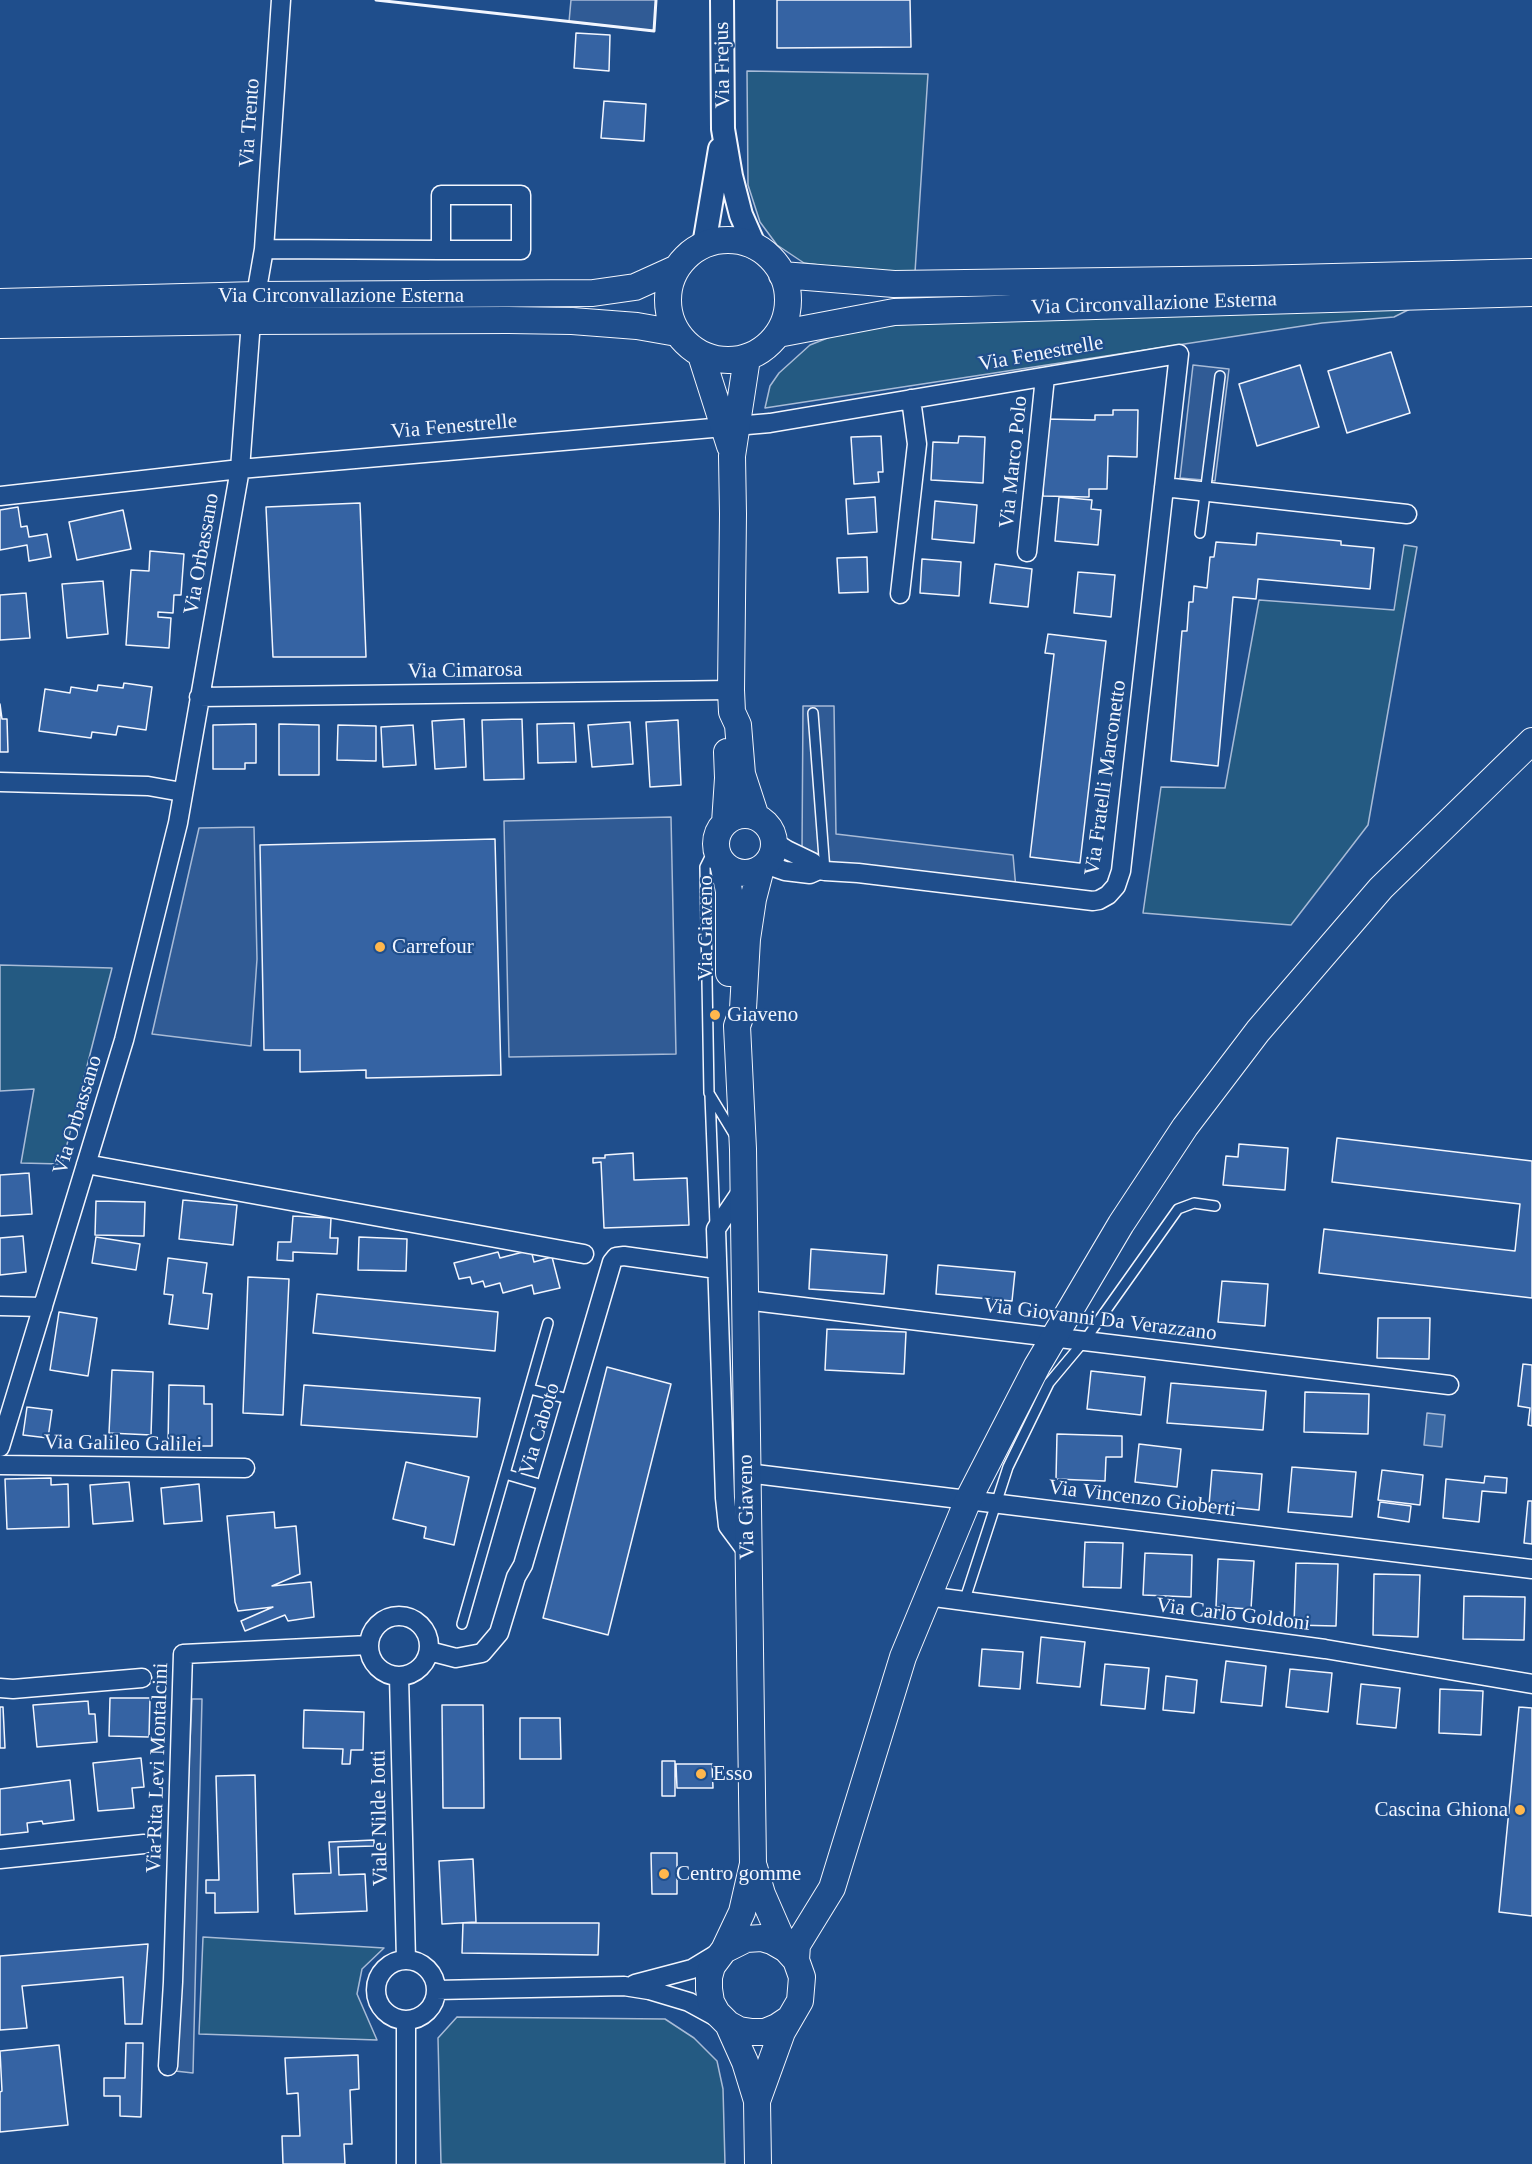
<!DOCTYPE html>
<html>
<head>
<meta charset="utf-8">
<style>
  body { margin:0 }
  canvas { display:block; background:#1f4e8c }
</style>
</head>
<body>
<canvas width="1532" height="2164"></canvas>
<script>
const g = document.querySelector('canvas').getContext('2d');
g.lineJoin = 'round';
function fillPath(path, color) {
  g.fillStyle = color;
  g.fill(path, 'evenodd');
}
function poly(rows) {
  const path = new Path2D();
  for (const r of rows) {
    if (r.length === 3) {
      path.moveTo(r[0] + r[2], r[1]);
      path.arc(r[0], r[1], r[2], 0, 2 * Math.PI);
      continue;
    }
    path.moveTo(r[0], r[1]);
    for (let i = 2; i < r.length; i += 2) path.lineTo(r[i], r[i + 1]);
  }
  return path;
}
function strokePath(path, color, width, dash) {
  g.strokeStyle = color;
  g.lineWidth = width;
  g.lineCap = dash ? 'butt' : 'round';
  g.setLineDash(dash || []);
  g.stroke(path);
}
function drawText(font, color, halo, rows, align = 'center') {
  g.font = font + ' Georgia,serif';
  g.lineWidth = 4.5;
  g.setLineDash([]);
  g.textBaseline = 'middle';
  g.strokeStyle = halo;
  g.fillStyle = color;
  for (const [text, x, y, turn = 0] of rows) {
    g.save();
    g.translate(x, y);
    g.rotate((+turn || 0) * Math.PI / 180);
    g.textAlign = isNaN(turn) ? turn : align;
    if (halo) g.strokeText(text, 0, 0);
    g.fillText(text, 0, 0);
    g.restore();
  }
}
const green = poly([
  [747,71,928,74,915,272,865,271,804,263,777,245,760,222,748,185,747,71],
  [1410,309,1394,317,1322,323,765,408,770,386,779,373,810,345,830,337,865,328,910,324,1410,309],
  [1404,545,1417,547,1368,825,1291,925,1143,913,1161,787,1225,788,1259,600,1394,610,1404,545],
  [0,965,112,968,62,1164,21,1163,34,1089,0,1091,0,965],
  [203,1937,384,1948,362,1969,357,1994,377,2040,199,2034,203,1937],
  [457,2017,665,2019,694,2038,717,2061,723,2089,725,2164,441,2164,438,2038,457,2017]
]);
fillPath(green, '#245a82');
strokePath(green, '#a8bbd7', 1.5);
const parking = poly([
  [571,0,656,0,654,31,569,22,571,0],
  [1193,365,1229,369,1215,481,1180,478,1193,365],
  [803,706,834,706,836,834,1013,855,1016,889,836,863,815,859,802,851,803,706],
  [671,817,676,1054,509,1057,504,821,671,817],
  [254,827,257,959,251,1046,152,1034,199,828,254,827],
  [192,1699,202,1699,193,2073,175,2071,192,1699]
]);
fillPath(parking, '#305b95');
strokePath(parking, '#a8bbd7', 1.5);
const water = poly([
  [1427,1413,1445,1415,1442,1447,1424,1445,1427,1413]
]);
fillPath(water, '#3b69a3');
strokePath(water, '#a8bbd7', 1.5);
const building = poly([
  [777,0,910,0,911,47,777,48,777,0],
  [576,33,610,35,609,71,574,68,576,33],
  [604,101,646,104,644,141,601,138,604,101],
  [1391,352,1410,413,1347,433,1328,371,1391,352],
  [1300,365,1319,427,1257,446,1239,384,1300,365],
  [1113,410,1138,410,1137,457,1108,456,1107,489,1089,489,1089,497,1043,496,1044,419,1095,420,1095,415,1113,415,1113,410],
  [881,436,883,472,878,472,879,482,854,484,851,437,881,436],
  [959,436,985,437,983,483,931,480,933,442,958,443,959,436],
  [875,497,877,532,848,534,846,499,875,497],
  [1059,497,1092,500,1091,509,1101,510,1098,545,1055,541,1059,497],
  [935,501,977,505,974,543,932,539,935,501],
  [360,503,366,657,273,657,266,507,360,503],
  [18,507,21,527,27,526,29,537,47,534,51,557,29,561,27,545,0,550,0,510,18,507],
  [123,510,131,549,77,560,69,522,123,510],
  [1257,533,1341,541,1341,545,1374,548,1370,589,1258,579,1256,599,1233,597,1218,766,1171,761,1182,631,1187,631,1189,602,1193,602,1194,586,1207,588,1210,557,1214,557,1216,542,1256,545,1257,533],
  [150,551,184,554,181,595,174,595,173,613,158,612,158,617,171,618,169,648,126,645,131,570,149,571,150,551],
  [867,557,868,592,839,593,837,558,867,557],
  [922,559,961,562,959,596,920,593,922,559],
  [995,564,1032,569,1028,607,990,603,995,564],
  [1078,572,1115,575,1111,617,1074,613,1078,572],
  [103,581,108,634,67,638,62,584,103,581],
  [26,593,30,638,0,640,0,595,26,593],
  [1048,634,1106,641,1080,863,1030,857,1054,654,1045,653,1048,634],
  [124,683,152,687,146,730,118,726,116,735,92,732,91,738,39,731,45,689,70,693,71,687,97,691,98,685,123,688,124,683],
  [0,704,2,719,7,719,8,752,0,752,0,704],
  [464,719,466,767,435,769,432,721,464,719],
  [522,719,524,779,484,780,482,720,522,719],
  [678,720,681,785,650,787,646,722,678,720],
  [630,722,633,764,592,767,588,725,630,722],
  [574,723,576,762,538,763,537,724,574,723],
  [256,724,256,763,245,763,245,769,213,769,213,725,256,724],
  [279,724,319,725,319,775,279,775,279,724],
  [338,725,376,726,376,761,337,760,338,725],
  [413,725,416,765,383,767,381,727,413,725],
  [495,839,501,1075,366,1078,366,1070,300,1072,300,1050,264,1050,260,845,495,839],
  [1337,1138,1532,1161,1532,1298,1319,1273,1324,1229,1515,1251,1520,1204,1332,1182,1337,1138],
  [1239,1144,1288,1148,1285,1190,1223,1185,1226,1156,1238,1157,1239,1144],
  [633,1153,634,1180,687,1178,689,1225,604,1228,601,1162,593,1163,593,1158,605,1158,605,1155,633,1153],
  [29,1173,32,1214,0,1216,0,1175,29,1173],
  [183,1200,237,1205,233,1245,179,1239,183,1200],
  [96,1201,145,1202,144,1236,95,1235,96,1201],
  [293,1216,331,1218,330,1238,338,1238,337,1254,293,1252,293,1261,277,1260,278,1242,291,1242,293,1216],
  [23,1236,26,1272,0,1275,0,1238,23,1236],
  [96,1237,140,1244,136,1270,92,1263,96,1237],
  [359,1237,407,1239,406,1271,358,1270,359,1237],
  [811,1249,887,1255,884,1294,809,1289,811,1249],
  [531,1250,534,1262,552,1257,560,1288,534,1294,532,1285,503,1293,500,1283,485,1287,483,1281,472,1284,470,1277,459,1279,454,1263,498,1252,500,1258,531,1250],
  [168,1258,207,1263,203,1293,212,1294,208,1329,169,1324,173,1295,164,1294,168,1258],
  [938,1265,1015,1272,1012,1301,936,1294,938,1265],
  [248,1277,289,1279,283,1415,243,1413,248,1277],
  [1222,1281,1268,1284,1265,1326,1218,1322,1222,1281],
  [317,1294,498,1312,495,1351,313,1333,317,1294],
  [59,1312,97,1318,88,1376,50,1370,59,1312],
  [1378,1318,1430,1318,1429,1359,1377,1358,1378,1318],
  [827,1329,906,1332,904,1374,825,1370,827,1329],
  [1523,1364,1532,1365,1532,1426,1528,1425,1530,1408,1518,1406,1523,1364],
  [607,1367,671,1384,608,1635,543,1618,607,1367],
  [112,1370,153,1372,151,1435,109,1433,112,1370],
  [1091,1371,1145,1377,1141,1415,1087,1409,1091,1371],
  [1171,1383,1266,1391,1263,1430,1167,1423,1171,1383],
  [169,1385,204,1386,204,1404,212,1404,212,1446,168,1446,169,1385],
  [304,1385,480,1398,477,1437,301,1425,304,1385],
  [1305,1392,1369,1394,1368,1434,1304,1432,1305,1392],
  [27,1407,52,1410,48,1438,23,1435,27,1407],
  [1057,1434,1122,1436,1122,1457,1106,1457,1105,1481,1056,1479,1057,1434],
  [1139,1444,1181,1449,1177,1487,1135,1482,1139,1444],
  [406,1462,469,1477,454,1545,424,1538,426,1527,393,1519,406,1462],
  [1292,1467,1356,1472,1352,1517,1288,1512,1292,1467],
  [1212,1470,1262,1474,1259,1510,1209,1505,1212,1470],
  [1382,1470,1423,1475,1420,1505,1378,1500,1382,1470],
  [1485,1476,1507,1478,1506,1493,1482,1491,1479,1522,1443,1518,1446,1479,1484,1483,1485,1476],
  [51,1478,51,1485,68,1484,69,1527,7,1529,5,1479,51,1478],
  [129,1482,133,1521,93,1524,90,1485,129,1482],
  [199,1484,202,1521,164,1524,161,1488,199,1484],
  [1528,1501,1532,1501,1532,1544,1524,1543,1528,1501],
  [1380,1502,1411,1506,1409,1522,1378,1517,1380,1502],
  [274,1512,275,1528,296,1526,300,1574,272,1586,311,1582,314,1617,288,1621,285,1615,245,1631,241,1621,273,1607,238,1611,235,1602,227,1516,274,1512],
  [1085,1542,1123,1543,1121,1588,1083,1587,1085,1542],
  [1145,1553,1192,1555,1191,1597,1143,1595,1145,1553],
  [1218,1559,1254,1561,1251,1609,1216,1607,1218,1559],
  [1296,1563,1338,1564,1336,1626,1294,1625,1296,1563],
  [1374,1574,1420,1575,1418,1637,1373,1635,1374,1574],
  [1464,1596,1525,1597,1524,1640,1463,1639,1464,1596],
  [1041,1637,1085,1642,1080,1687,1037,1683,1041,1637],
  [982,1649,1023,1652,1020,1689,979,1686,982,1649],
  [1226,1661,1266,1666,1262,1706,1221,1702,1226,1661],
  [1105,1664,1149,1668,1145,1709,1101,1705,1105,1664],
  [1290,1669,1332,1673,1328,1712,1286,1707,1290,1669],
  [1166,1676,1197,1680,1194,1713,1163,1710,1166,1676],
  [1361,1684,1400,1688,1396,1728,1357,1724,1361,1684],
  [1440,1689,1483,1691,1481,1735,1439,1733,1440,1689],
  [110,1698,150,1698,149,1737,109,1736,110,1698],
  [88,1701,89,1714,95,1714,97,1742,37,1747,33,1705,88,1701],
  [442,1705,483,1705,484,1808,443,1808,442,1705],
  [0,1707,3,1707,5,1748,0,1748,0,1707],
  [1519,1707,1532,1708,1532,1916,1499,1912,1519,1707],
  [304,1710,364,1712,363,1750,351,1750,350,1764,342,1764,343,1749,303,1748,304,1710],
  [520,1718,560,1718,561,1759,520,1759,520,1718],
  [141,1758,144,1787,132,1788,134,1808,98,1811,93,1763,141,1758],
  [662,1761,675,1761,675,1796,662,1796,662,1761],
  [676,1764,712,1764,713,1788,677,1788,676,1764],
  [255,1775,258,1912,215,1913,215,1893,206,1893,206,1880,219,1880,216,1776,255,1775],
  [70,1780,74,1820,43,1824,42,1821,27,1823,28,1832,0,1835,0,1789,70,1780],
  [374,1840,374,1846,338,1847,339,1875,365,1874,367,1911,295,1914,293,1874,331,1873,329,1842,374,1840],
  [651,1853,677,1853,677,1894,652,1894,651,1853],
  [473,1859,476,1922,442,1924,439,1861,473,1859],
  [463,1923,599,1923,598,1955,462,1953,463,1923],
  [148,1944,142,2024,125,2024,123,1977,22,1986,27,2028,0,2030,0,1956,148,1944],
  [126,2043,143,2043,141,2117,120,2116,120,2096,104,2096,104,2078,125,2078,126,2043],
  [59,2045,68,2125,0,2132,0,2092,2,2091,0,2051,59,2045],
  [358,2055,359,2089,350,2090,352,2144,344,2144,345,2164,283,2164,282,2136,300,2136,298,2093,287,2094,285,2058,358,2055]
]);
fillPath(building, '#3563a3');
strokePath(building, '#f2f6ff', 1.5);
const service = poly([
  [1200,533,1220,376],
  [813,713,825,871],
  [716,845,705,867,709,1093,735,1136],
  [710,1095,715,1225],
  [530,1389,572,1400],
  [505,1474,546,1486],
  [964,1602,1008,1467,1049,1383,1085,1340,1178,1209,1194,1203,1215,1206],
  [462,1624,548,1323]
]);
const minor = poly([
  [264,249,441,250,521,250,521,195,441,195,441,250],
  [256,295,264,249,281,0],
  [1164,487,1407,514],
  [0,496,240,469,770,423,1179,354,1121,871,1116,886,1108,895,1099,900,1093,901,858,873,825,871,819,870,812,862,787,850,773,841],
  [1027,552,1045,377],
  [900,594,917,444,911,399],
  [199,697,731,690],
  [0,782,148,786,182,792],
  [765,864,785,871,810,874,819,870],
  [86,1164,584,1254],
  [743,1189,716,1229,725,1498,728,1526,748,1553],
  [745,1300,1449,1385],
  [0,1306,43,1307],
  [0,1447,124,1040,178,823,240,469,251,321],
  [0,1465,245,1468],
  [747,1473,1532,1569],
  [927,1596,1325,1649,1532,1684],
  [399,1646,30],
  [429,1651,456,1658,482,1653,499,1633,516,1577,523,1565,612,1262,616,1257,624,1256,717,1269],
  [399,1676,406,1960],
  [0,1688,13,1689,142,1678],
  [0,1859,144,1844],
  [406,1990,30],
  [635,1984,692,1969,720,1952],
  [436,1990,624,1986,649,1990,689,2002,722,2020],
  [168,2066,173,1982,183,1654,369,1645],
  [406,2164,406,2020]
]);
const tertiary = poly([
  [722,0,723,129,731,176,741,215,755,247],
  [704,245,720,149]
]);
const secondary = poly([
  [728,300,60],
  [782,275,894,284,1253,279,1532,272],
  [0,302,256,295,593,293,635,287,677,268],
  [0,325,251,321,508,320,572,321,637,326,677,333],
  [778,334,894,312,1532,293],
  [701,355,730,446],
  [747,358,732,456,733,514,731,690,732,712,738,725,742,774,756,817],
  [745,844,29],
  [725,823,728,778,727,752],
  [723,863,729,891,729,973],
  [754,1867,762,1894,786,1949],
  [724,1950,742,1912,753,1864,743,1149,737,1026,743,1009,747,939,753,899,761,868],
  [796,1960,797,1945,832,1888,903,1657,968,1500,1037,1366,1121,1224,1185,1127,1258,1031,1381,888,1532,741],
  [728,2024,745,2062,757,2101,758,2164],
  [757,2101,782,2032,800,2001,802,1977,796,1960,786,1949,772,1941,762,1938,746,1939,724,1950,712,1966,709,1977,709,1989,711,2002,717,2013,728,2024,739,2030,752,2032,765,2032,777,2027,789,2019]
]);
strokePath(service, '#f2f6ff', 12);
strokePath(minor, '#f2f6ff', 21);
strokePath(tertiary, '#f2f6ff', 26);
strokePath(secondary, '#f2f6ff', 28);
strokePath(service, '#1f4e8c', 9);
strokePath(minor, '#1f4e8c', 18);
strokePath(tertiary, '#1f4e8c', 22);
strokePath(secondary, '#1f4e8c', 26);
strokePath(poly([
  [376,0,654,31,656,0]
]), '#f2f6ff', 3);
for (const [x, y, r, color] of [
  [380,947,6,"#ffb74d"],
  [715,1015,6,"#ffb74d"],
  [701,1774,6,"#ffb74d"],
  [1520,1810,6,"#ffb74d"],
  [664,1874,6,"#ffb74d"]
]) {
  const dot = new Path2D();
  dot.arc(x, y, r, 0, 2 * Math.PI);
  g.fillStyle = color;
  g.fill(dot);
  strokePath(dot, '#1f4e8c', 2);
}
drawText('21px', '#f2f6ff', '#1f4e8c', [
  ["Via Frejus",723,65,-91],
  ["Via Trento",250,123,-86],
  ["Via Circonvallazione Esterna",341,296],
  ["Via Circonvallazione Esterna",1154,304,-2],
  ["Via Fenestrelle",1041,354,-10],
  ["Via Fenestrelle",454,427,-5],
  ["Via Marco Polo",1014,462,-84],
  ["Via Orbassano",202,554,-80],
  ["Via Cimarosa",465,671,-1],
  ["Via Fratelli Marconetto",1106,778,-82],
  ["Via Giaveno",706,928,-90],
  ["Via Orbassano",78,1115,-73],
  ["Via Giovanni Da Verazzano",1100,1320,7],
  ["Via Caboto",540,1429,-73],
  ["Via Galileo Galilei",123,1444,1],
  ["Via Vincenzo Gioberti",1142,1499,7],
  ["Via Giaveno",747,1507,-91],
  ["Via Carlo Goldoni",1233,1615,7],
  ["Via Rita Levi Montalcini",158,1768,-88],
  ["Viale Nilde Iotti",380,1818,-91]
]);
drawText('21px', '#f2f6ff', '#1f4e8c', [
  ["Carrefour",392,947],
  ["Giaveno",727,1015],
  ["Esso",713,1774],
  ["Cascina Ghiona",1508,1810,"right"],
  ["Centro gomme",676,1874]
], 'left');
</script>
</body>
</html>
